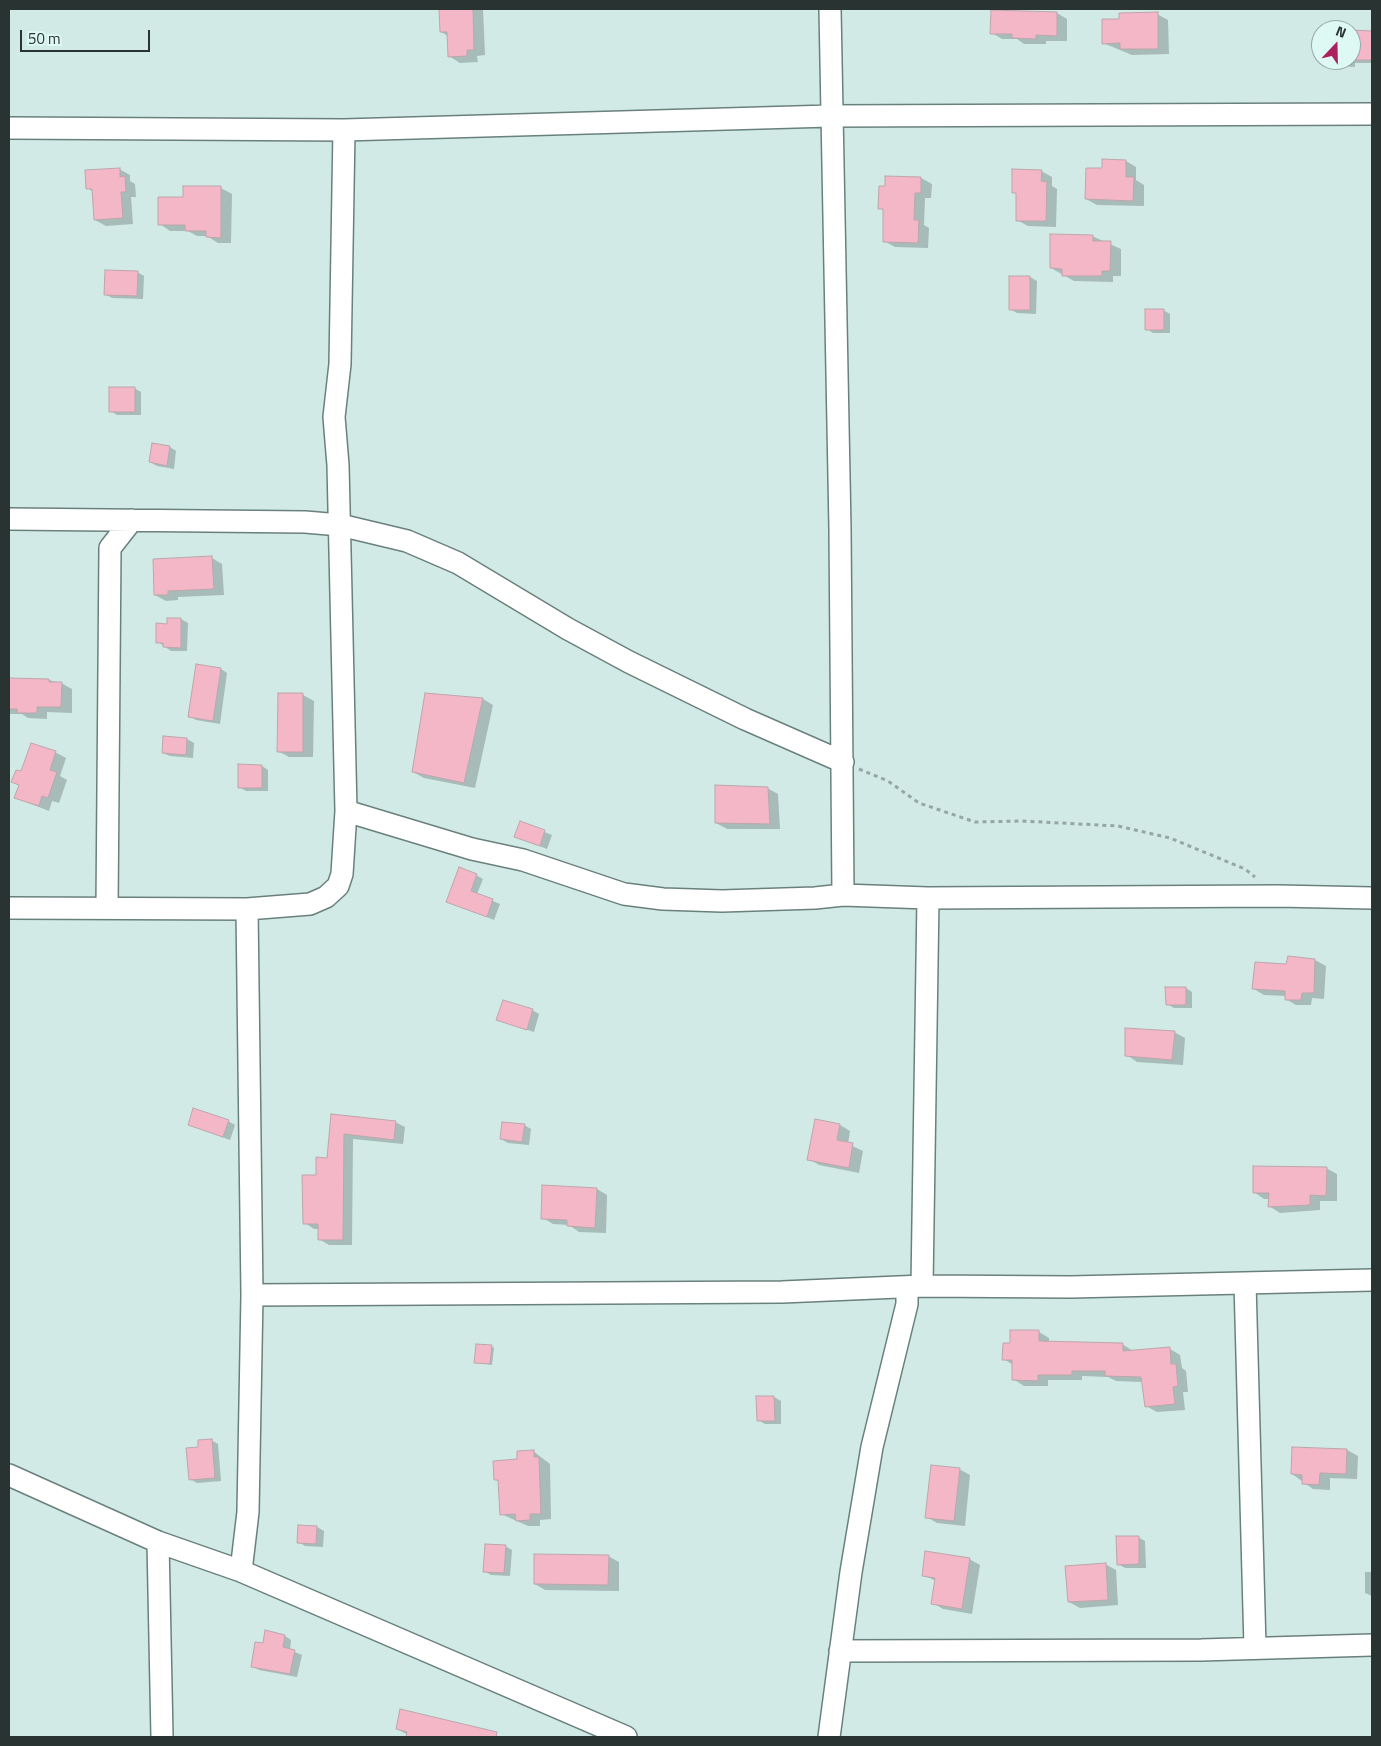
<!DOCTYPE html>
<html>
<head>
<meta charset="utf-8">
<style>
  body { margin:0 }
  #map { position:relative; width:1381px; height:1746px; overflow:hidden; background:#d1eae6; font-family:"Titillium Web",sans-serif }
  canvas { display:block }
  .frame { position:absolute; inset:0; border:10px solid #293332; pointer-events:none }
  .north { position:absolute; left:1311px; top:20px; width:50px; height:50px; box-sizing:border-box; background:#def8f4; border:1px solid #96a9a6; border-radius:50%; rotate:21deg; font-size:14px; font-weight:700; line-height:20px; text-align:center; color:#293332 }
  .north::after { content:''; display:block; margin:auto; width:18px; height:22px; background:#ac205d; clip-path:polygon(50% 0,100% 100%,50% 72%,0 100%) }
  .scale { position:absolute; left:20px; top:30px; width:130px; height:22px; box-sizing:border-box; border:2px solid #293332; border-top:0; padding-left:6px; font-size:15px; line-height:18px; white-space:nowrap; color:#293332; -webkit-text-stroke:4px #def8f4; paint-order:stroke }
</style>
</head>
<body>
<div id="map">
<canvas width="1381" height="1746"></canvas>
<div class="frame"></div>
<div class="north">N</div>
<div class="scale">50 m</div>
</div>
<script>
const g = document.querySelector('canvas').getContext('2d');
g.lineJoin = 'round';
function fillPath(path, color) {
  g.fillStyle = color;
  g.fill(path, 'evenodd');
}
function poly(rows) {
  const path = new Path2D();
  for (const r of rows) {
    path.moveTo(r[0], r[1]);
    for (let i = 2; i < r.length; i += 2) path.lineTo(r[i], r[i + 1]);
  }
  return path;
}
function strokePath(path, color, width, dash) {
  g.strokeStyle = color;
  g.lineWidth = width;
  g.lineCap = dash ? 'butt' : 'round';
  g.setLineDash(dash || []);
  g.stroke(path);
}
fillPath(poly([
  [441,9,483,9,485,55,477,56,478,62,460,63,449,56,448,36,441,32],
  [1057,13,1067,19,1067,41,1046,41,1046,44,1024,44,1017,39,1002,39,992,33],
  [1157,14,1168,20,1169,54,1132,55,1103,43,1120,20],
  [1351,31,1372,32,1372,63,1355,63,1355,67,1336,66,1329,62,1329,60,1351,60],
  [1126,161,1136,167,1136,180,1144,185,1144,206,1097,205,1086,199,1103,170],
  [119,169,130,175,130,181,135,184,136,197,131,197,133,224,106,226,95,220,93,192,88,188],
  [1041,171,1052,177,1052,186,1057,189,1056,227,1028,226,1017,220,1018,195,1013,192],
  [886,178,921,178,932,184,931,198,925,198,924,225,929,228,928,248,895,247,884,241,885,211,879,208,886,188],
  [184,188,221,188,232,194,231,243,218,243,207,236,197,236,188,231,170,231,160,224,185,198],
  [1092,236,1121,249,1121,276,1113,276,1113,282,1074,281,1051,268],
  [137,272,144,276,143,299,112,298,105,294],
  [1030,277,1037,281,1036,314,1017,313,1010,309],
  [1163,310,1170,314,1170,333,1153,333,1147,329],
  [134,388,141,392,141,415,117,415,111,411],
  [170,447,176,451,174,469,157,466,150,462],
  [212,558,222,564,224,595,178,597,178,600,166,601,155,595],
  [168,619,181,619,188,623,187,651,171,651,158,642,168,625],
  [221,669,227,673,220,724,196,720,190,716],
  [9,680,49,680,61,683,72,689,72,713,47,712,47,719,28,718,22,714,9,714],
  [303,695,314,701,313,757,289,757,278,751],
  [426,695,483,699,493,705,475,788,424,778,413,772],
  [187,739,194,743,193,758,170,756,163,753],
  [55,752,66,758,60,776,67,780,59,803,52,801,49,811,16,798,20,786,13,782,22,773],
  [262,766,268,770,268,791,246,791,239,787],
  [767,788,778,794,780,829,727,829,716,823],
  [521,823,552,835,547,849,516,837],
  [476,875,483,879,477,894,500,904,494,920,448,901],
  [1289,958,1315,960,1326,966,1324,999,1312,998,1311,1005,1296,1005,1286,999,1286,996,1264,995,1254,989,1288,965],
  [1186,988,1192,992,1192,1008,1174,1008,1167,1004],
  [532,1010,539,1014,534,1032,498,1020],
  [1174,1032,1185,1038,1183,1065,1137,1062,1127,1055],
  [332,1115,395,1122,405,1127,403,1144,353,1139,352,1245,329,1245,319,1239,319,1229,314,1229,305,1223,317,1177,328,1159],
  [228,1121,235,1125,230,1140,189,1125],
  [524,1125,531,1129,529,1145,508,1143,501,1139],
  [840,1125,850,1131,848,1144,863,1151,859,1173,819,1165,809,1159],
  [1326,1168,1337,1174,1337,1201,1320,1201,1320,1210,1280,1213,1269,1206,1270,1199,1264,1199,1254,1192],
  [597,1189,607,1195,606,1233,579,1232,569,1225,553,1224,543,1218],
  [1039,1332,1049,1338,1049,1343,1122,1344,1133,1351,1170,1349,1180,1355,1182,1368,1186,1371,1188,1392,1183,1392,1185,1410,1157,1412,1146,1406,1143,1382,1116,1381,1108,1377,1082,1376,1082,1380,1048,1380,1048,1386,1024,1386,1013,1379,1013,1365,1004,1359,1011,1345],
  [491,1346,494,1348,492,1365,475,1362],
  [774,1397,781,1401,781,1424,765,1424,758,1420],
  [211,1440,218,1444,221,1481,197,1483,190,1479,200,1448],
  [1293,1448,1347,1450,1358,1456,1357,1479,1330,1478,1330,1490,1313,1489,1292,1474],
  [533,1451,550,1464,551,1519,540,1520,540,1526,528,1526,501,1514,499,1482,495,1479],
  [959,1469,970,1475,965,1526,937,1523,927,1517],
  [317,1527,324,1531,323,1547,305,1546,299,1542],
  [1138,1537,1145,1541,1146,1568,1125,1568,1118,1564],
  [505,1546,512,1550,510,1576,491,1575,484,1571],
  [608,1556,619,1562,619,1591,545,1590,535,1584],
  [969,1559,980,1565,972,1614,943,1609,933,1603,936,1581,923,1575],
  [1105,1564,1116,1570,1118,1605,1080,1608,1069,1602],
  [1365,1572,1372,1572,1372,1596,1365,1593],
  [285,1636,291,1640,290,1650,302,1655,297,1677,259,1670,252,1666,264,1644],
  [397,1729,490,1735,490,1737,407,1737,408,1735]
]), '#0003');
const building = poly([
  [439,9,473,9,474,50,467,50,467,56,448,57,447,32,440,32,439,9],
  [991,10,1057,12,1057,36,1036,35,1036,39,1012,38,1012,34,990,34,991,10],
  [1158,12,1158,49,1120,49,1120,43,1102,44,1102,19,1119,19,1119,13,1158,12],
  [1351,30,1372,31,1372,60,1351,60,1351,30],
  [1102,159,1126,160,1126,177,1134,177,1133,201,1085,199,1086,168,1102,168,1102,159],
  [120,168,120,177,125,176,126,192,121,192,123,218,94,220,92,189,86,189,85,170,120,168],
  [1012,169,1042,170,1041,181,1047,182,1046,221,1016,221,1016,193,1012,193,1012,169],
  [885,176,921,177,921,193,915,193,914,220,919,220,918,243,883,242,883,209,878,209,879,186,885,186,885,176],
  [183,186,221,186,221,238,206,237,206,231,185,231,185,225,158,225,158,197,183,197,183,186],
  [1050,234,1093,235,1093,241,1111,241,1110,271,1102,271,1102,276,1062,276,1062,269,1050,268,1050,234],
  [105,270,138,271,137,296,104,295,105,270],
  [1009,276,1030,276,1030,310,1009,310,1009,276],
  [1145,309,1164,309,1164,330,1145,330,1145,309],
  [109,387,135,387,135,412,109,412,109,387],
  [152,443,170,446,167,466,149,462,152,443],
  [212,556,214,589,168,591,168,595,154,595,153,559,212,556],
  [167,618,181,618,181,648,163,647,163,643,156,643,156,623,167,624,167,618],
  [196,664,221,668,213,721,188,717,196,664],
  [9,678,49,679,49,682,62,682,61,707,37,707,37,713,17,713,17,709,9,709,9,678],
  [278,693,303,693,303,752,277,752,278,693],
  [425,693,483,698,464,783,412,772,425,693],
  [163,736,187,738,186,755,162,753,163,736],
  [31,743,56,751,50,770,57,772,48,798,42,796,39,806,14,798,19,785,11,782,16,770,21,771,31,743],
  [238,764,262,765,262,788,238,788,238,764],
  [715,785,768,787,770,824,715,823,715,785],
  [520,821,545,830,540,846,514,837,520,821],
  [459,867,477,874,471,891,493,899,487,917,446,902,459,867],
  [1288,956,1315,959,1314,993,1302,993,1301,1000,1285,1000,1285,991,1252,989,1255,962,1286,964,1288,956],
  [1165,987,1186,987,1186,1005,1166,1005,1165,987],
  [503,1000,533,1009,527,1030,496,1020,503,1000],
  [1125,1028,1175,1031,1172,1060,1125,1056,1125,1028],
  [193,1108,229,1120,223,1137,188,1125,193,1108],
  [331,1114,396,1121,394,1140,344,1134,343,1240,318,1240,318,1224,303,1224,302,1175,316,1175,316,1157,327,1158,331,1114],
  [815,1119,840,1124,837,1140,853,1143,849,1168,807,1160,815,1119],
  [502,1122,525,1124,522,1142,500,1139,502,1122],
  [1253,1166,1327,1167,1326,1196,1310,1195,1310,1205,1268,1207,1269,1193,1253,1193,1253,1166],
  [542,1185,597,1188,595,1228,567,1226,567,1220,541,1219,542,1185],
  [1010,1330,1039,1330,1039,1341,1123,1343,1123,1351,1170,1347,1171,1364,1176,1364,1178,1386,1173,1387,1175,1404,1145,1407,1141,1377,1105,1376,1105,1371,1072,1371,1072,1375,1038,1375,1038,1381,1012,1380,1012,1360,1002,1360,1003,1343,1010,1343,1010,1330],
  [476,1344,492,1345,490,1364,474,1363,476,1344],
  [756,1396,774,1396,775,1421,757,1421,756,1396],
  [212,1439,215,1478,189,1480,186,1448,198,1447,198,1440,212,1439],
  [1292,1447,1347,1449,1346,1474,1320,1473,1319,1485,1302,1484,1302,1475,1291,1474,1292,1447],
  [534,1450,534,1457,539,1457,541,1514,530,1514,530,1520,516,1521,515,1514,500,1515,498,1480,494,1480,493,1461,517,1459,517,1451,534,1450],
  [931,1465,960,1468,954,1521,925,1518,931,1465],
  [298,1525,317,1526,316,1544,297,1543,298,1525],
  [1116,1536,1139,1536,1139,1564,1117,1565,1116,1536],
  [485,1544,506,1545,504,1573,483,1572,485,1544],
  [925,1551,970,1558,962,1609,931,1604,935,1578,922,1576,925,1551],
  [534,1554,609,1555,608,1585,534,1584,534,1554],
  [1106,1563,1108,1600,1068,1602,1065,1566,1106,1563],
  [265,1630,285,1635,283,1647,295,1650,290,1674,251,1667,255,1642,263,1643,265,1630],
  [400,1709,497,1732,496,1737,406,1737,407,1732,396,1729,400,1709]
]);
fillPath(building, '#f3b7c8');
strokePath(building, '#bca6ab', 1);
const minor = poly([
  [830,9,840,529,843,895,928,898,1278,896,1372,898],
  [9,128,344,130,830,116,1372,114],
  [9,519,305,522,340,525,407,541,458,563,568,629,629,662,745,719,843,762],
  [346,811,472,849,523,860,624,894,663,899,722,901,815,898,843,895],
  [9,908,247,909,310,904,326,897,338,886,342,874,346,811,338,465,334,417,340,364,344,130],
  [107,908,110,548,132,520],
  [247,909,252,1295,782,1292,922,1286,1071,1287,1372,1280],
  [1245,1283,1255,1647],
  [922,1286,928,898],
  [9,1475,158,1542,241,1571,626,1737],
  [158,1542,162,1737],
  [241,1571,248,1512,252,1295],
  [840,1651,1201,1650,1372,1645],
  [829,1737,851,1572,872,1447,907,1304,907,1287]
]);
strokePath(minor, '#6a807d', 24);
strokePath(poly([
  [859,769,888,781,919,803,975,822,1022,821,1118,826,1170,838,1245,869,1255,877]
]), '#94a7a4', 3, [4, 4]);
strokePath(minor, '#fff', 21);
</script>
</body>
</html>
